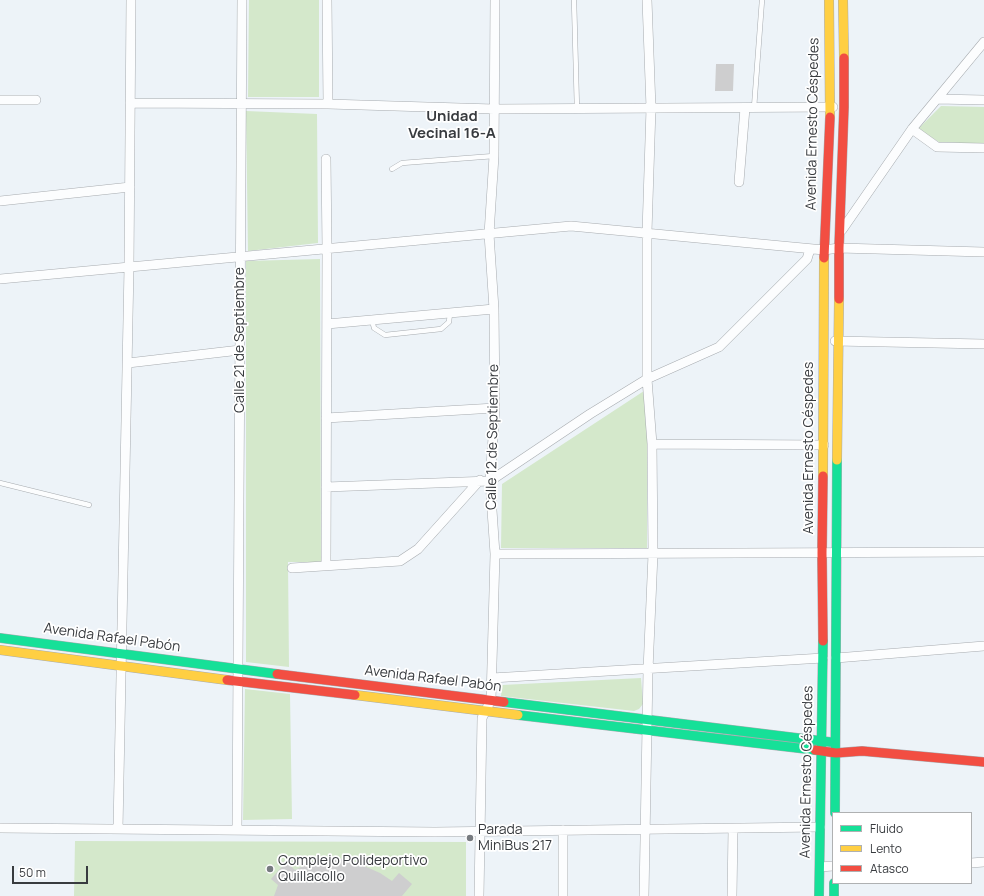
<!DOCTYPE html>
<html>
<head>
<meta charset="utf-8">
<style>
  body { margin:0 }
  #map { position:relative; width:984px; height:896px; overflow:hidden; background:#edf3f8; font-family:Manrope,sans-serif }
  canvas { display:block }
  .legend { position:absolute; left:832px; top:812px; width:140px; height:72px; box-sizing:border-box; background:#fff; border:1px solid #afb1b2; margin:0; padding:5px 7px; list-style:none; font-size:12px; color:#383b3f }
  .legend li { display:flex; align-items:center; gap:8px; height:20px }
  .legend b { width:20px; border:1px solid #afb1b2 }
  .scale { position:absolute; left:12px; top:866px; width:76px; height:18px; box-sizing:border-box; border:2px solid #383b3f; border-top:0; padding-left:5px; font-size:12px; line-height:14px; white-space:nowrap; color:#383b3f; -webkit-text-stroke:3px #fff; paint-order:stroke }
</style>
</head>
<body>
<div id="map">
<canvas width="984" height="896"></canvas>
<ul class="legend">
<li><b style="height:5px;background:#16e098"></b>Fluido</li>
<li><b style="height:5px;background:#ffcf43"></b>Lento</li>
<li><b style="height:5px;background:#f24e42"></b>Atasco</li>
</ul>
<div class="scale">50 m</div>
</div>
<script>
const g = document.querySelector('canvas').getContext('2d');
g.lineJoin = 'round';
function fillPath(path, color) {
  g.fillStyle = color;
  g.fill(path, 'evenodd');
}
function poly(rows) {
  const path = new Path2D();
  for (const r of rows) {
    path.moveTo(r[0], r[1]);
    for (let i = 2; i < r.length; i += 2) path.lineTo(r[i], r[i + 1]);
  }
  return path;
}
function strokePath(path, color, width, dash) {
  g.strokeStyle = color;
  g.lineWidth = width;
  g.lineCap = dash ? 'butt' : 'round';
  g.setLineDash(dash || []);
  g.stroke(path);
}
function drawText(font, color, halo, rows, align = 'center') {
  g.font = font + ' Manrope,sans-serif';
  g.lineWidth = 3.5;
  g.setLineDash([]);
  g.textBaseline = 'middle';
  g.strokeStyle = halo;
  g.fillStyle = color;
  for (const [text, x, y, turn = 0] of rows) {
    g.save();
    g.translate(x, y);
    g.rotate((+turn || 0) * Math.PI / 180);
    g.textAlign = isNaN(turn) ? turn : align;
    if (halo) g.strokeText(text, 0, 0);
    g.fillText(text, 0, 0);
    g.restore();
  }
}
fillPath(poly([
  [249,0,319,0,319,97,248,97],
  [941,106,984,107,984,144,939,142,918,129],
  [246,111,317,114,318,243,248,251],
  [320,259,321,562,288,562,289,667,246,662,246,261],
  [647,389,647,548,501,548,502,484],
  [641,678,643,704,639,709,634,711,501,696,502,685],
  [245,689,290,694,292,819,243,820],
  [75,841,466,842,466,896,74,896]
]), '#d4e8cb');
fillPath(poly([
  [716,64,734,64,733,91,715,91],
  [338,858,362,865,380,873,392,881,399,873,412,884,402,896,274,896,278,885,271,879,286,862,295,870,313,861]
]), '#cececf');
const lane = poly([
  [574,0,577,109],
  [754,108,762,0],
  [392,169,402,163,494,156],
  [372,320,374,328,385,335,441,329,449,322,450,313],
  [0,483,89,505]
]);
const street = poly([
  [327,0,328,104],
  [937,99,984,100],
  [0,100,36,100],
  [130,103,328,104,494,109,833,107],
  [912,129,937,147,984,148],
  [739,182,745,108],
  [0,201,130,187],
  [842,230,912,129,984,42],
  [0,279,571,226,824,250,839,248,984,252],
  [327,324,494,309],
  [835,341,984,344],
  [128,363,240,350],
  [326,418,495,408],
  [652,444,824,445],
  [326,487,490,481,590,414,647,379,719,347,807,259,810,249],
  [495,554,984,552],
  [326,565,327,249,326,159],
  [292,568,400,561,418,549,480,480],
  [836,658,984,646],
  [492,678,823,658],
  [0,828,435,832,820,827],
  [118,829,129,267,131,0],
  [237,830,242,0],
  [971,863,984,862],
  [820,867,833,866],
  [479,896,482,718,491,700,495,554,490,481,495,408,494,309,489,234,494,156,495,0],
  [563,896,563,830],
  [644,896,648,670,653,554,652,444,647,379,647,232,651,108,647,0],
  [732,896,733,829]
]);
const fast = poly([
  [0,638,277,674],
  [504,702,830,742],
  [518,715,815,750],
  [835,813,837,460],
  [834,883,834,896],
  [819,896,823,641]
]);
const slow = poly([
  [829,0,830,117],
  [843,0,844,58],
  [837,460,839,299],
  [823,476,824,258],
  [0,650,227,680],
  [355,695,518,715]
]);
const jam = poly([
  [824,258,830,117],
  [839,299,839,248,844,107,844,58],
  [823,641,822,553,823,476],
  [277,674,504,702],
  [227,680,355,695],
  [815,750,836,753,862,751,984,762]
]);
strokePath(lane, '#a7abaf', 5.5);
strokePath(street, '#a7abaf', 10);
strokePath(fast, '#a7abaf', 10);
strokePath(slow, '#a7abaf', 10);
strokePath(jam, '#a7abaf', 10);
strokePath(lane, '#fcfdfe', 4.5);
strokePath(street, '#fcfdfe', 9);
strokePath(fast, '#16e098', 9);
strokePath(slow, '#ffcf43', 9);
strokePath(jam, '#f24e42', 9);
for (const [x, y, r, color] of [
  [470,838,4,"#777b80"],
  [270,869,4,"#777b80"]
]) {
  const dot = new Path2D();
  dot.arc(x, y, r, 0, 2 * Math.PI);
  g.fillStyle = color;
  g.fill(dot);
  strokePath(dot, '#fff', 1.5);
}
drawText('14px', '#383b3f', '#fff', [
  ["Avenida Ernesto Céspedes",813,124,-89],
  ["Calle 21 de Septiembre",240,340,-90],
  ["Calle 12 de Septiembre",493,437,-89],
  ["Avenida Ernesto Céspedes",809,448,-90],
  ["Avenida Rafael Pabón",112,638,8],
  ["Avenida Rafael Pabón",433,679,7],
  ["Avenida Ernesto Céspedes",807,772,-89]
]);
drawText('14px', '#383b3f', '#fff', [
  ["Parada",478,830],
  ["MiniBus 217",478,846],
  ["Complejo Polideportivo",278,861],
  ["Quillacollo",278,877]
], 'left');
drawText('bold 15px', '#383b3f', '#fff', [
  ["Unidad",452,117],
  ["Vecinal 16-A",452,134]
]);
</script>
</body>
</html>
